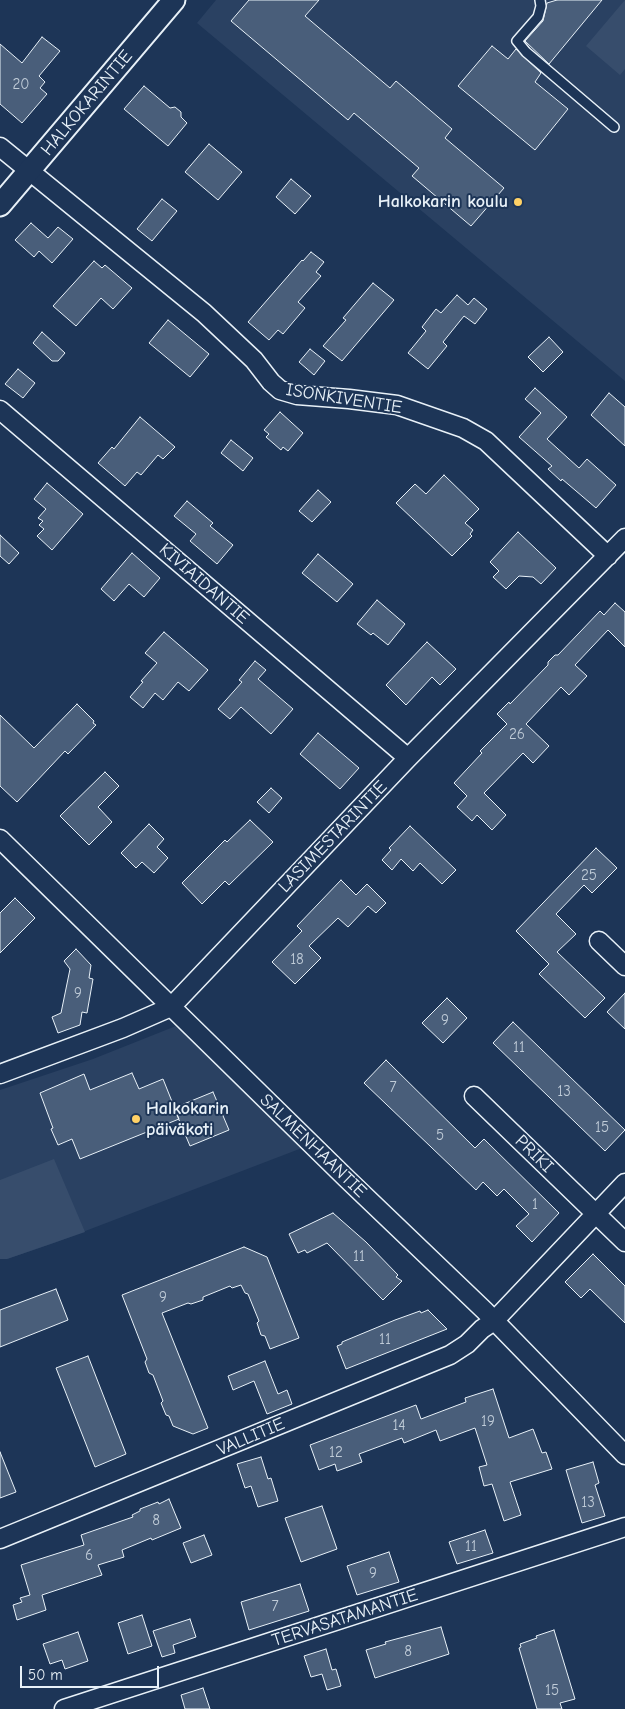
<!DOCTYPE html>
<html>
<head>
<meta charset="utf-8">
<style>
  body { margin:0 }
  #map { position:relative; width:625px; height:1709px; overflow:hidden; background:#1d3557; font-family:"Comic Neue",sans-serif }
  canvas { display:block }
  .scale { position:absolute; left:20px; top:1666px; width:139px; height:22px; box-sizing:border-box; border:2px solid #e8f1f8; border-top:0; padding-left:6px; font-size:15px; line-height:18px; white-space:nowrap; color:#e8f1f8; -webkit-text-stroke:4px #1d3557; paint-order:stroke }
</style>
</head>
<body>
<div id="map">
<canvas width="625" height="1709"></canvas>
<div class="scale">50 m</div>
</div>
<script>
const g = document.querySelector('canvas').getContext('2d');
g.lineJoin = 'round';
function fillPath(path, color) {
  g.fillStyle = color;
  g.fill(path, 'evenodd');
}
function poly(rows) {
  const path = new Path2D();
  for (const r of rows) {
    path.moveTo(r[0], r[1]);
    for (let i = 2; i < r.length; i += 2) path.lineTo(r[i], r[i + 1]);
  }
  return path;
}
function strokePath(path, color, width, dash) {
  g.strokeStyle = color;
  g.lineWidth = width;
  g.lineCap = dash ? 'butt' : 'round';
  g.setLineDash(dash || []);
  g.stroke(path);
}
function drawText(font, color, halo, rows, align = 'center') {
  g.font = font + ' "Comic Neue",sans-serif';
  g.lineWidth = 4;
  g.setLineDash([]);
  g.textBaseline = 'middle';
  g.strokeStyle = halo;
  g.fillStyle = color;
  for (const [text, x, y, turn = 0] of rows) {
    g.save();
    g.translate(x, y);
    g.rotate((+turn || 0) * Math.PI / 180);
    g.textAlign = isNaN(turn) ? turn : align;
    if (halo) g.strokeText(text, 0, 0);
    g.fillText(text, 0, 0);
    g.restore();
  }
}
fillPath(poly([
  [216,0,625,0,625,381,197,23],
  [176,1026,302,1148,54,1243,7,1259,0,1259,0,1090,93,1059]
]), '#2a4162');
fillPath(poly([
  [625,0,625,69,620,75,586,46],
  [54,1159,85,1232,7,1259,0,1259,0,1180]
]), '#374d6c');
const building = poly([
  [249,0,319,0,305,16,390,88,396,81,452,129,445,138,504,188,471,226,412,176,419,168,354,113,348,120,231,21,249,0],
  [557,0,602,0,549,64,525,41,543,21,547,3,557,0],
  [42,37,60,51,39,76,45,82,40,88,47,94,22,123,0,104,0,44,22,63,42,37],
  [492,46,508,59,516,49,541,73,535,82,568,109,535,150,458,86,492,46],
  [144,86,170,108,175,107,181,112,181,117,187,123,168,146,124,109,144,86],
  [209,144,242,172,218,200,185,172,209,144],
  [291,179,311,196,295,214,276,197,291,179],
  [162,199,177,211,152,241,137,229,162,199],
  [31,223,48,238,58,227,73,239,52,263,39,251,34,257,15,240,31,223],
  [311,252,324,262,316,272,321,276,298,302,305,308,283,334,278,330,269,340,248,322,302,260,303,261,311,252],
  [94,261,102,268,105,265,132,288,113,309,101,298,76,326,53,306,94,261],
  [373,283,394,300,342,361,323,346,346,320,343,318,373,283],
  [457,295,468,305,474,298,487,309,475,324,464,316,443,342,447,346,428,369,408,353,426,331,422,327,436,309,441,313,457,295],
  [168,320,209,354,190,377,149,343,168,320],
  [42,332,65,353,58,361,52,361,33,343,42,332],
  [549,337,563,352,543,372,528,357,549,337],
  [310,349,325,361,314,375,299,362,310,349],
  [18,369,35,383,23,398,5,384,18,369],
  [535,388,567,417,547,439,579,468,587,459,616,485,596,508,562,479,561,481,548,469,552,466,519,437,541,413,525,399,535,388],
  [609,393,625,407,625,446,591,415,609,393],
  [280,412,303,433,288,451,283,447,281,450,266,437,269,434,264,430,280,412],
  [140,417,175,447,163,459,158,455,141,475,137,472,125,486,98,463,112,447,114,449,140,417],
  [231,440,253,458,243,471,221,453,231,440],
  [444,475,479,509,465,523,473,530,470,534,472,536,452,556,396,503,415,484,426,494,444,475],
  [47,483,83,514,52,550,37,536,44,529,39,525,43,521,38,518,46,509,34,499,47,483],
  [318,490,331,502,312,522,299,511,318,490],
  [187,501,213,523,210,526,233,545,217,564,190,541,196,534,174,516,187,501],
  [518,532,556,568,541,584,533,577,519,576,506,589,493,577,499,571,490,562,518,532],
  [0,535,19,553,9,564,0,556,0,535],
  [132,553,160,578,144,597,129,584,114,601,101,589,132,553],
  [318,554,353,584,337,602,302,573,318,554],
  [377,600,405,624,388,645,373,633,371,635,357,624,377,600],
  [615,603,625,612,625,647,608,630,575,665,587,676,569,695,561,687,526,724,549,746,533,763,523,753,484,793,506,815,492,830,477,815,472,821,457,807,467,796,454,783,482,753,480,751,507,724,497,714,509,702,510,704,548,665,548,662,555,655,558,655,600,611,604,615,615,603],
  [164,632,208,670,189,691,178,682,163,700,155,693,143,708,130,697,143,682,141,681,157,663,145,653,164,632],
  [427,642,456,669,440,685,432,677,406,705,386,685,427,642],
  [255,661,266,670,258,679,293,709,271,734,241,707,230,719,218,709,242,682,239,680,255,661],
  [77,704,94,721,93,723,96,725,68,754,65,751,17,802,0,786,0,715,34,748,77,704],
  [318,733,359,768,340,789,300,754,318,733],
  [105,772,119,786,98,807,112,822,89,845,60,816,105,772],
  [271,788,282,798,269,813,257,802,271,788],
  [250,820,273,842,229,885,225,881,202,904,182,883,225,840,227,842,250,820],
  [149,824,164,839,157,847,168,858,154,873,142,862,136,868,121,853,149,824],
  [410,826,456,870,442,884,420,863,413,871,401,859,392,870,382,860,391,850,389,848,410,826],
  [596,848,617,868,592,893,584,885,556,914,576,934,557,952,605,998,585,1018,539,974,549,964,516,931,596,848],
  [341,880,356,895,367,884,386,903,376,913,368,906,348,927,338,918,309,946,321,958,295,984,272,962,302,931,297,926,341,880],
  [15,898,35,918,0,953,0,913,15,898],
  [76,949,91,965,89,978,93,979,87,1013,82,1012,80,1025,58,1033,52,1017,61,1013,70,969,64,961,76,949],
  [625,993,625,1029,607,1012,625,993],
  [447,998,467,1018,443,1043,422,1023,447,998],
  [513,1022,625,1130,605,1151,493,1043,513,1022],
  [386,1060,475,1148,484,1139,559,1213,532,1242,516,1226,529,1214,504,1189,497,1196,483,1182,476,1190,364,1083,386,1060],
  [132,1073,139,1089,163,1079,179,1119,80,1159,72,1139,58,1145,51,1129,53,1128,40,1093,84,1074,90,1090,132,1073],
  [213,1092,229,1130,190,1146,174,1108,213,1092],
  [333,1213,366,1242,398,1275,396,1277,402,1281,383,1300,327,1243,307,1253,305,1250,298,1253,289,1234,333,1213],
  [244,1247,267,1257,299,1338,270,1349,265,1336,261,1335,257,1323,259,1321,248,1294,245,1293,241,1285,232,1288,230,1286,203,1297,203,1300,191,1304,188,1303,162,1313,208,1428,193,1434,173,1426,169,1416,166,1415,161,1403,163,1401,153,1375,149,1373,145,1362,147,1359,122,1295,244,1247],
  [593,1254,625,1286,625,1323,590,1289,581,1298,565,1282,593,1254],
  [56,1289,68,1320,0,1347,0,1310,56,1289],
  [428,1310,447,1329,346,1369,337,1346,342,1344,342,1342,395,1320,420,1311,421,1313,428,1310],
  [88,1356,126,1454,95,1467,56,1368,88,1356],
  [265,1361,278,1394,287,1390,292,1404,267,1414,254,1381,233,1390,228,1376,265,1361],
  [493,1389,509,1438,533,1429,542,1453,546,1452,552,1469,510,1482,521,1515,504,1521,492,1484,484,1486,479,1467,487,1465,475,1428,440,1441,436,1430,404,1443,402,1438,359,1454,362,1462,337,1471,335,1464,319,1470,310,1445,416,1405,421,1419,466,1402,465,1398,493,1389],
  [0,1452,16,1492,0,1498,0,1452],
  [261,1457,268,1479,271,1478,278,1501,258,1507,251,1486,245,1488,237,1464,261,1457],
  [593,1462,599,1483,595,1485,605,1516,582,1523,566,1470,593,1462],
  [169,1499,181,1528,152,1540,151,1538,122,1550,124,1557,98,1565,102,1575,42,1595,46,1610,17,1620,13,1605,22,1602,20,1598,30,1595,21,1565,84,1545,81,1535,133,1517,132,1515,140,1511,140,1509,158,1502,159,1504,169,1499],
  [322,1506,337,1549,301,1562,285,1518,322,1506],
  [485,1530,493,1553,457,1564,449,1542,485,1530],
  [204,1535,212,1555,191,1563,183,1543,204,1535],
  [389,1552,399,1582,357,1595,347,1566,389,1552],
  [300,1584,309,1611,249,1630,241,1602,300,1584],
  [142,1615,152,1646,128,1654,118,1623,142,1615],
  [190,1619,196,1637,173,1645,175,1653,162,1657,153,1631,190,1619],
  [441,1627,449,1654,375,1678,366,1650,386,1644,385,1642,441,1627],
  [554,1630,575,1699,560,1703,562,1709,537,1709,519,1648,521,1647,520,1644,537,1638,536,1636,554,1630],
  [78,1632,88,1661,65,1669,62,1660,50,1664,43,1644,78,1632],
  [326,1649,332,1670,336,1669,341,1686,327,1690,322,1674,311,1677,304,1656,326,1649],
  [203,1688,210,1709,185,1709,181,1695,203,1688]
]);
fillPath(building, '#495e7a');
strokePath(building, '#e8f1f8', 1);
const service = poly([
  [540,0,541,6,538,17,517,41,526,52,614,127]
]);
const minor = poly([
  [0,147,204,313,254,360,271,382,280,390,297,395,349,399,397,405,463,428,486,441,608,556],
  [0,410,408,758],
  [0,839,346,1178,485,1311,625,1455],
  [599,941,625,966],
  [0,1074,123,1028,171,1007,408,758,625,538],
  [474,1096,625,1242],
  [0,1539,450,1355,467,1344,482,1329,494,1321,625,1183],
  [64,1709,625,1527]
]);
const tertiary = poly([
  [0,205,174,0]
]);
strokePath(service, '#e8f1f8', 12);
strokePath(minor, '#e8f1f8', 21);
strokePath(tertiary, '#e8f1f8', 25);
strokePath(service, '#1d3557', 9);
strokePath(minor, '#1d3557', 18);
strokePath(tertiary, '#1d3557', 21);
for (const [x, y, r, color] of [
  [518,202,5,"#ffd166"],
  [136,1119,5,"#ffd166"]
]) {
  const dot = new Path2D();
  dot.arc(x, y, r, 0, 2 * Math.PI);
  g.fillStyle = color;
  g.fill(dot);
  strokePath(dot, '#1d3557', 2);
}
drawText('15px', '#c0ccd8', null, [
  ["20",21,85],
  ["26",517,735],
  ["25",589,876],
  ["18",297,960],
  ["9",78,994],
  ["9",445,1021],
  ["11",519,1048],
  ["7",393,1088],
  ["13",564,1092],
  ["15",602,1128],
  ["5",440,1136],
  ["1",535,1205],
  ["11",359,1257],
  ["9",163,1298],
  ["11",385,1340],
  ["19",488,1422],
  ["14",399,1426],
  ["12",336,1453],
  ["13",588,1503],
  ["8",156,1521],
  ["11",471,1547],
  ["6",89,1556],
  ["9",373,1574],
  ["7",275,1607],
  ["8",408,1652],
  ["15",552,1691]
]);
drawText('18px', '#e8f1f8', '#1d3557', [
  ["HALKOKARINTIE",87,103,-50],
  ["ISONKIVENTIE",344,399,9],
  ["KIVIAIDANTIE",204,584,41],
  ["LASIMESTARINTIE",333,837,-46],
  ["SALMENHAANTIE",313,1146,44],
  ["PRIKI",534,1154,44],
  ["VALLITIE",251,1437,-23],
  ["TERVASATAMANTIE",345,1618,-18]
]);
drawText('bold 18px', '#e8f1f8', '#1d3557', [
  ["Halkokarin koulu",508,202],
  ["Halkokarin",146,1109,"left"],
  ["päiväkoti",146,1130,"left"]
], 'right');
</script>
</body>
</html>
